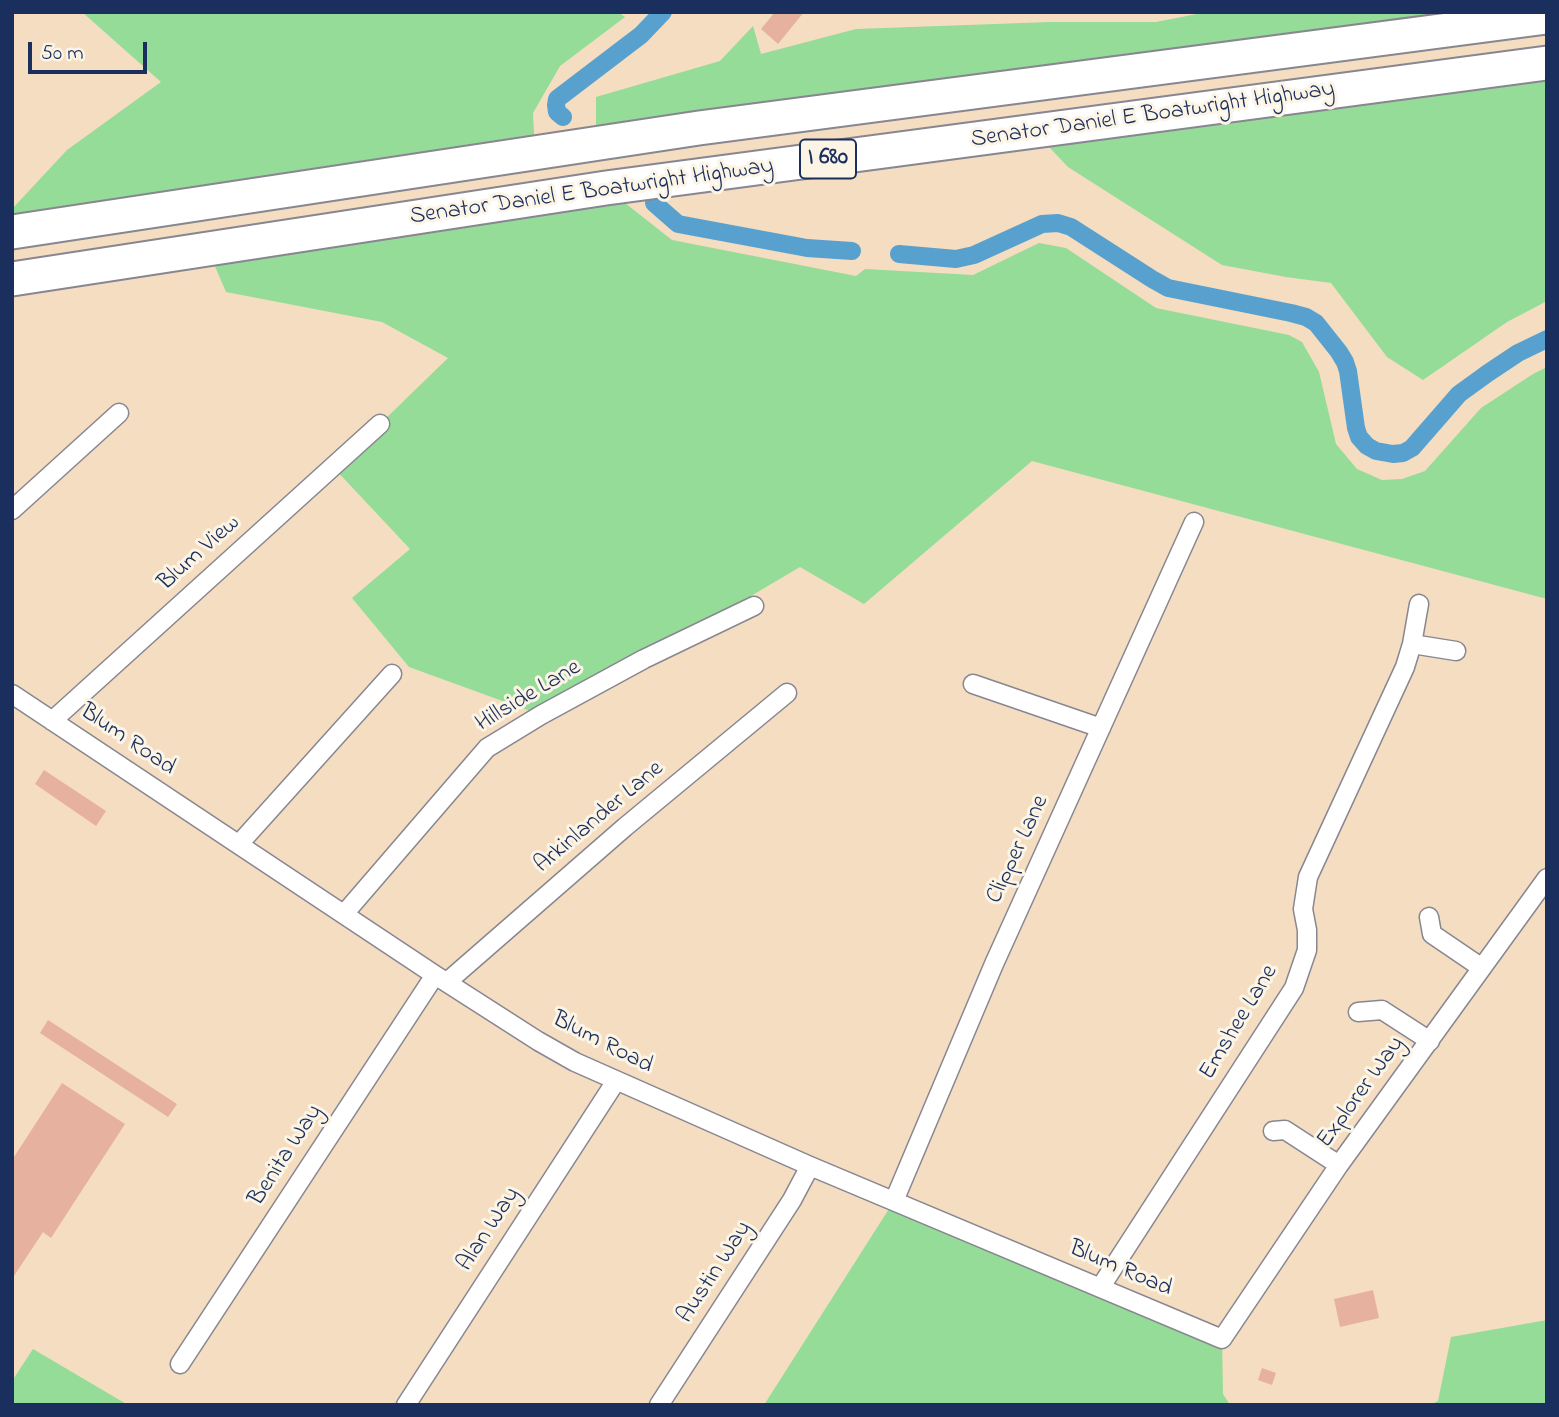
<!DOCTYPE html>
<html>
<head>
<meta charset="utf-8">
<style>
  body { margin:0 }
  #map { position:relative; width:1559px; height:1417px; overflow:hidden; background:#f4ddc1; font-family:"Indie Flower",sans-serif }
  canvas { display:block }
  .frame { position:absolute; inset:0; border:14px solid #1b2f5e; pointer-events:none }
  .scale { position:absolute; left:28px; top:42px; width:119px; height:32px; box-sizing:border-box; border:4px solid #1b2f5e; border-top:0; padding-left:9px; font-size:21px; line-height:24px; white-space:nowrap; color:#1b2f5e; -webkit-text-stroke:5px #fcf5e5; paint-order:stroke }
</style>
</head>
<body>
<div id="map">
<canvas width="1559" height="1417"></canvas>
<div class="frame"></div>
<div class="scale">50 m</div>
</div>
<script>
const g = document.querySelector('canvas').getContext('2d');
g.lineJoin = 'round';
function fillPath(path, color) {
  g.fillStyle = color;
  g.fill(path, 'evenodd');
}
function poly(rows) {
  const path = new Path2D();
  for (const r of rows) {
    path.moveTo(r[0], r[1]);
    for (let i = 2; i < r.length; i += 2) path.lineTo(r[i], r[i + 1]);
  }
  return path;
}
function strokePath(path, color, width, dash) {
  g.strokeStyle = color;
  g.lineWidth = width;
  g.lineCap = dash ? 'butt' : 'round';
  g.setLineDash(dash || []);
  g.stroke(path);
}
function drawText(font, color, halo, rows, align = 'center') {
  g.font = font + ' "Indie Flower",sans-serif';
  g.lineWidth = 6;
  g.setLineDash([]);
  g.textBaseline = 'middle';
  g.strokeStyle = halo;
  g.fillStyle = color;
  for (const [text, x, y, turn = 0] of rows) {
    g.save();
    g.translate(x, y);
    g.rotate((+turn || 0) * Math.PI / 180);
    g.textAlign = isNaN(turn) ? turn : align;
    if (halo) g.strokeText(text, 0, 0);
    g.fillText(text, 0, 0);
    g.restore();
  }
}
fillPath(poly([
  [82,12,618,12,625,17,560,66,533,113,535,153,12,232,12,209,67,150,161,82],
  [1207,12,1547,12,596,144,596,97,720,61,753,26,761,54,856,29,1051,22,1156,22],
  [1547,62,1547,301,1507,322,1423,380,1387,357,1331,283,1286,277,1222,265,1068,167,1035,132],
  [606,188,672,240,856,276,865,269,973,275,1039,243,1066,248,1156,308,1289,335,1302,342,1319,372,1336,444,1357,469,1382,480,1402,479,1425,471,1481,408,1533,374,1547,367,1547,599,1032,461,864,604,800,567,644,659,541,715,409,667,352,598,410,549,333,467,380,424,448,358,382,322,226,292,208,250],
  [894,1201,1222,1339,1223,1394,1230,1405,764,1405],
  [1547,1320,1547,1405,1430,1405,1438,1401,1451,1337],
  [33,1349,128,1405,12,1405,12,1381]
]), '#94dc97');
strokePath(poly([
  [563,117,557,112,556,105,557,99,641,35,663,12],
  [654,203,678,224,807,248,852,251],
  [899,254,956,259,974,255,1042,224,1058,223,1071,227,1152,279,1168,288,1291,313,1306,317,1316,323,1339,352,1345,362,1348,371,1356,428,1359,437,1367,446,1376,451,1393,454,1403,453,1412,448,1459,394,1488,373,1518,353,1547,339]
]), '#58a1cf', 18);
fillPath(poly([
  [775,12,804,12,778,44,761,29],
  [44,770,106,811,96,826,35,784],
  [48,1020,177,1104,168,1117,40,1033],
  [62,1083,125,1124,51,1238,43,1232,12,1279,12,1160],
  [1373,1290,1379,1318,1340,1327,1334,1299],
  [1262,1368,1276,1373,1272,1385,1258,1380]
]), '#e7b19f');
const street = poly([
  [12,510,119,413],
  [1412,644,1456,651],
  [973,684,1101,728],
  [12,694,435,975,538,1041,575,1062,810,1166,1222,1339,1339,1165,1547,878],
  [52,721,380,424],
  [239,844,392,674],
  [344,914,487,748,541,715,644,659,754,606],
  [1429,917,1432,934,1482,968],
  [447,982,625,827,787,693],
  [1358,1012,1382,1010,1430,1041],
  [1273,1131,1285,1130,1339,1165],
  [894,1201,994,964,1194,522],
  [1100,1288,1294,988,1307,950,1307,930,1303,909,1308,877,1405,667,1412,644,1419,604],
  [180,1364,435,975],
  [406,1405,616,1081],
  [659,1405,792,1200,810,1166]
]);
const highway = poly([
  [12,232,699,128,1547,17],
  [12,279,606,188,1547,63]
]);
strokePath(street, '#888690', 21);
strokePath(highway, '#888690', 37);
strokePath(street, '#fff', 18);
strokePath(highway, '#fff', 33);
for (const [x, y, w] of [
  [828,159,56]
]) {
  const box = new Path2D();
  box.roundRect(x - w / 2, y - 19.5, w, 39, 5);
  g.fillStyle = '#fcf5e5';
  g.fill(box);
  strokePath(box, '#1b2f5e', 2);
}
drawText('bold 23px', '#1b2f5e', null, [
  ["I 680",828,159]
]);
drawText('24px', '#1b2f5e', '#fcf5e5', [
  ["Senator Daniel E Boatwright Highway",1153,116,-8],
  ["Senator Daniel E Boatwright Highway",592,193,-8],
  ["Blum View",200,554,-42],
  ["Hillside Lane",529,697,-31],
  ["Blum Road",127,741,34],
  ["Arkinlander Lane",600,818,-40],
  ["Clipper Lane",1019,850,-65],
  ["Emshee Lane",1240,1023,-59],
  ["Blum Road",602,1044,27],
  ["Explorer Way",1362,1093,-54],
  ["Benita Way",287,1156,-57],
  ["Alan Way",490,1230,-57],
  ["Blum Road",1120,1270,23],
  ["Austin Way",716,1273,-57]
]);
</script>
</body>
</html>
